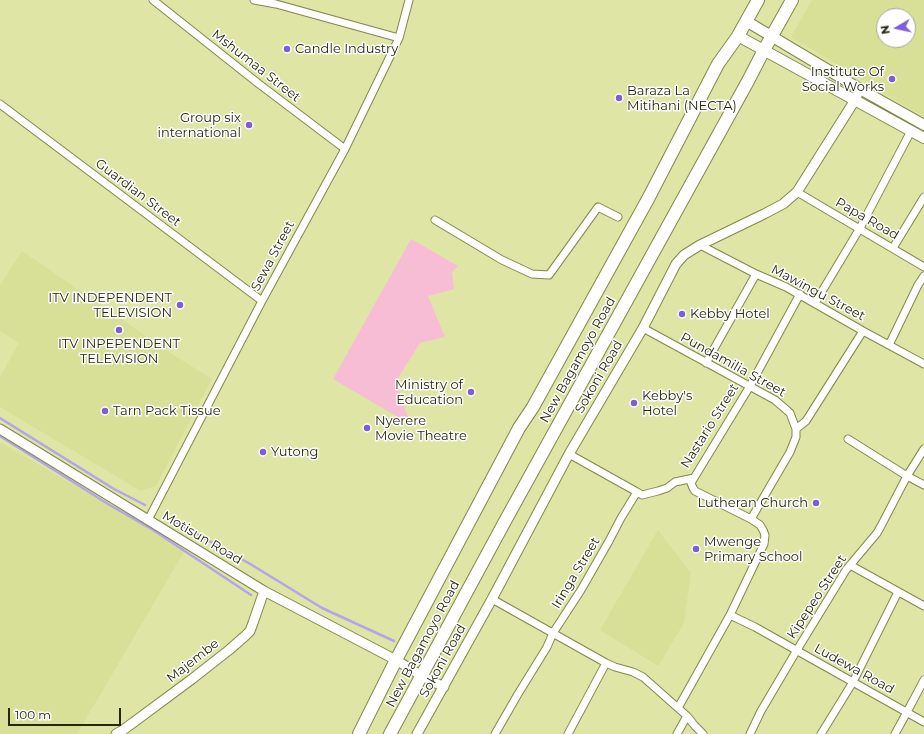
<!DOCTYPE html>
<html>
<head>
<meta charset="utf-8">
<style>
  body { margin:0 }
  #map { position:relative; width:924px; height:734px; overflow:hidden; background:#dfe5a5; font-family:Montserrat,sans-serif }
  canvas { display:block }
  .north { position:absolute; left:876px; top:8px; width:40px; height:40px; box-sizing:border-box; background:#fff; border:1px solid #a8a99f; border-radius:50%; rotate:261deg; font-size:11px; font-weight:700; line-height:16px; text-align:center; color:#26280e }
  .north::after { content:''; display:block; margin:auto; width:14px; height:18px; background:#7e5dd7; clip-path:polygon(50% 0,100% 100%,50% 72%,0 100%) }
  .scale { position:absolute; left:8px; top:708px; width:113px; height:18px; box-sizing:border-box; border:2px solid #26280e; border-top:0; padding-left:5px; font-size:12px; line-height:14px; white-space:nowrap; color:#26280e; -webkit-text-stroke:3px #fff; paint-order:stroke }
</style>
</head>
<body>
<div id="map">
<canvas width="924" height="734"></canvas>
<div class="north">N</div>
<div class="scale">100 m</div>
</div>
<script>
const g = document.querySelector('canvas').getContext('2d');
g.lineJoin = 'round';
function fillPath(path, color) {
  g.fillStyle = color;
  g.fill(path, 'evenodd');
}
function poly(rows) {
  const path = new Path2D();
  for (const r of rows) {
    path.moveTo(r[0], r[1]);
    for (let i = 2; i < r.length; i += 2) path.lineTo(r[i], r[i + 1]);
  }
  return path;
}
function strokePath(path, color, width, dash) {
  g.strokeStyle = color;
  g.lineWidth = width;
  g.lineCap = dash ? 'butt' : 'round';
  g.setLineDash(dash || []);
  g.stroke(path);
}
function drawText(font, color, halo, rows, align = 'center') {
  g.font = font + ' Montserrat,sans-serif';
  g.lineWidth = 3;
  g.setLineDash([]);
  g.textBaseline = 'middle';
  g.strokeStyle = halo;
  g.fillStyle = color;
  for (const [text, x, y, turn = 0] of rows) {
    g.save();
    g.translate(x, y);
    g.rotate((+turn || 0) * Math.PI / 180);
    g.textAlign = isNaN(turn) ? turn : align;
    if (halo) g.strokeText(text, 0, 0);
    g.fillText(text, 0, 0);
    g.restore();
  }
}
fillPath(poly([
  [812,0,924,0,924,117,791,37],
  [884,16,908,16,908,40,884,40],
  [22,251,175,356,212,379,156,486,141,491,0,407,0,377,19,343,0,331,0,285],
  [0,442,185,550,77,734,0,734],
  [658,530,691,573,684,623,658,666,600,630]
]), '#d8df96');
fillPath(poly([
  [411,239,458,266,452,272,454,289,428,296,445,337,420,343,396,381,410,424,333,379]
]), '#f7bdd5');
strokePath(poly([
  [0,418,114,489,145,505],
  [0,436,108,504,153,530,251,595],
  [165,516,252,565,322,608,394,641]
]), '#b2a6ea', 2.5);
const minor = poly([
  [153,0,259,84,345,149],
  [254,0,276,4,399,38],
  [0,104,262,301],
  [797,192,924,267],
  [435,220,502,260,532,274,549,275,598,207,618,217],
  [700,245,756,274,786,287,863,331,924,364],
  [893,248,924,197],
  [815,303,860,228,911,131],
  [643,328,775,400,790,413,796,429,796,437,790,452,751,519],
  [889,345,918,285,924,276],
  [706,363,756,274],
  [796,429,806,421,863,331],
  [848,439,907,476,924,485],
  [637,492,642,495,658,491,667,488,675,482,694,478,750,386,800,294],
  [148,520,262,301,345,149,399,38,409,0],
  [850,565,924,606],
  [492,599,606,663,615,667,633,672,643,677,687,716,695,726,703,734],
  [730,615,755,627,924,722],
  [678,708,730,615,764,544,765,535,763,530,760,525,751,519,695,491,693,488,691,483,694,478],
  [495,734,518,694,547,647,553,633,581,590,609,541,621,518,637,492,569,454],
  [568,734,606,663],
  [677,734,687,716],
  [750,734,761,711,797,650,846,570,877,533,881,526,907,476,924,449],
  [821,734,853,682,898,592],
  [895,734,907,712,924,680]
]);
const tertiary = poly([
  [0,429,264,591,396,660,422,676,444,687],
  [116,734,123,730,134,722,192,679,229,650,245,636,250,631,253,623,264,591],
  [417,734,492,599,569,454,643,328,676,264,684,255,700,245,764,214,783,204,797,192,855,100,860,89]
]);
const secondary = poly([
  [746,21,860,89,924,125],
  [738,36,924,138]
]);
const trunk = poly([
  [359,734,396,660,519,428,533,407,648,199,718,64,738,36,758,0],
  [390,734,504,523,748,81,764,50,792,0]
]);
strokePath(minor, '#83884a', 9);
strokePath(tertiary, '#83884a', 11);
strokePath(secondary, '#83884a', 12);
strokePath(trunk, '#83884a', 14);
strokePath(minor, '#fff', 7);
strokePath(tertiary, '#fff', 9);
strokePath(secondary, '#fff', 10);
strokePath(trunk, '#fff', 12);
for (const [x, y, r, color] of [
  [287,49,4,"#7e5dd7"],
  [892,79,4,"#7e5dd7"],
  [619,98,4,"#7e5dd7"],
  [249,125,4,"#7e5dd7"],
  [180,305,4,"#7e5dd7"],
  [682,314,4,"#7e5dd7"],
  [119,330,4,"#7e5dd7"],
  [471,392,4,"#7e5dd7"],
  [634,403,4,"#7e5dd7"],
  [105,411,4,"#7e5dd7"],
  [367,428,4,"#7e5dd7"],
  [263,452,4,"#7e5dd7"],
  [816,503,4,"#7e5dd7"],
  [696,549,4,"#7e5dd7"]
]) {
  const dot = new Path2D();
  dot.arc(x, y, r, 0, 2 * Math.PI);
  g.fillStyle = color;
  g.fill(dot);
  strokePath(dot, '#fff', 1.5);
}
drawText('13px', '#26280e', '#fff', [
  ["Candle Industry",295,49],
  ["Institute Of",884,72,"right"],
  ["Social Works",884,87,"right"],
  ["Baraza La",627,91],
  ["Mitihani (NECTA)",627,106],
  ["Group six",241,118,"right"],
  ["international",241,133,"right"],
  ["ITV INDEPENDENT",172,298,"right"],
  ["TELEVISION",172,313,"right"],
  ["Kebby Hotel",690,314],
  ["ITV INPEPENDENT",119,344,"center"],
  ["TELEVISION",119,359,"center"],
  ["Ministry of",463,385,"right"],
  ["Education",463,400,"right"],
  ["Kebby's",642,396],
  ["Hotel",642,411],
  ["Tarn Pack Tissue",113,411],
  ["Nyerere",375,421],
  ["Movie Theatre",375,436],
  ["Yutong",271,452],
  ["Lutheran Church",808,503,"right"],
  ["Mwenge",704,542],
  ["Primary School",704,557]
], 'left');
drawText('13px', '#26280e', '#fff', [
  ["Mshumaa Street",256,66,38],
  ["Guardian Street",138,193,37],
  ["Papa Road",867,219,30],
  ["Sewa Street",273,256,-62],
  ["Mawingu Street",818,293,28],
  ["New Bagamoyo Road",578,360,-61],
  ["Pundamilia Street",733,365,29],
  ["Sokoni Road",599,377,-60],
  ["Nastario Street",710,426,-58],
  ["Motisun Road",202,538,31],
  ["Iringa Street",576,573,-59],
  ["Kipepeo Street",817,597,-57],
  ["New Bagamoyo Road",423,644,-62],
  ["Majembe",193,661,-38],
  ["Sokoni Road",443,661,-61],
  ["Ludewa Road",854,669,29]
]);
</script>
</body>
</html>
